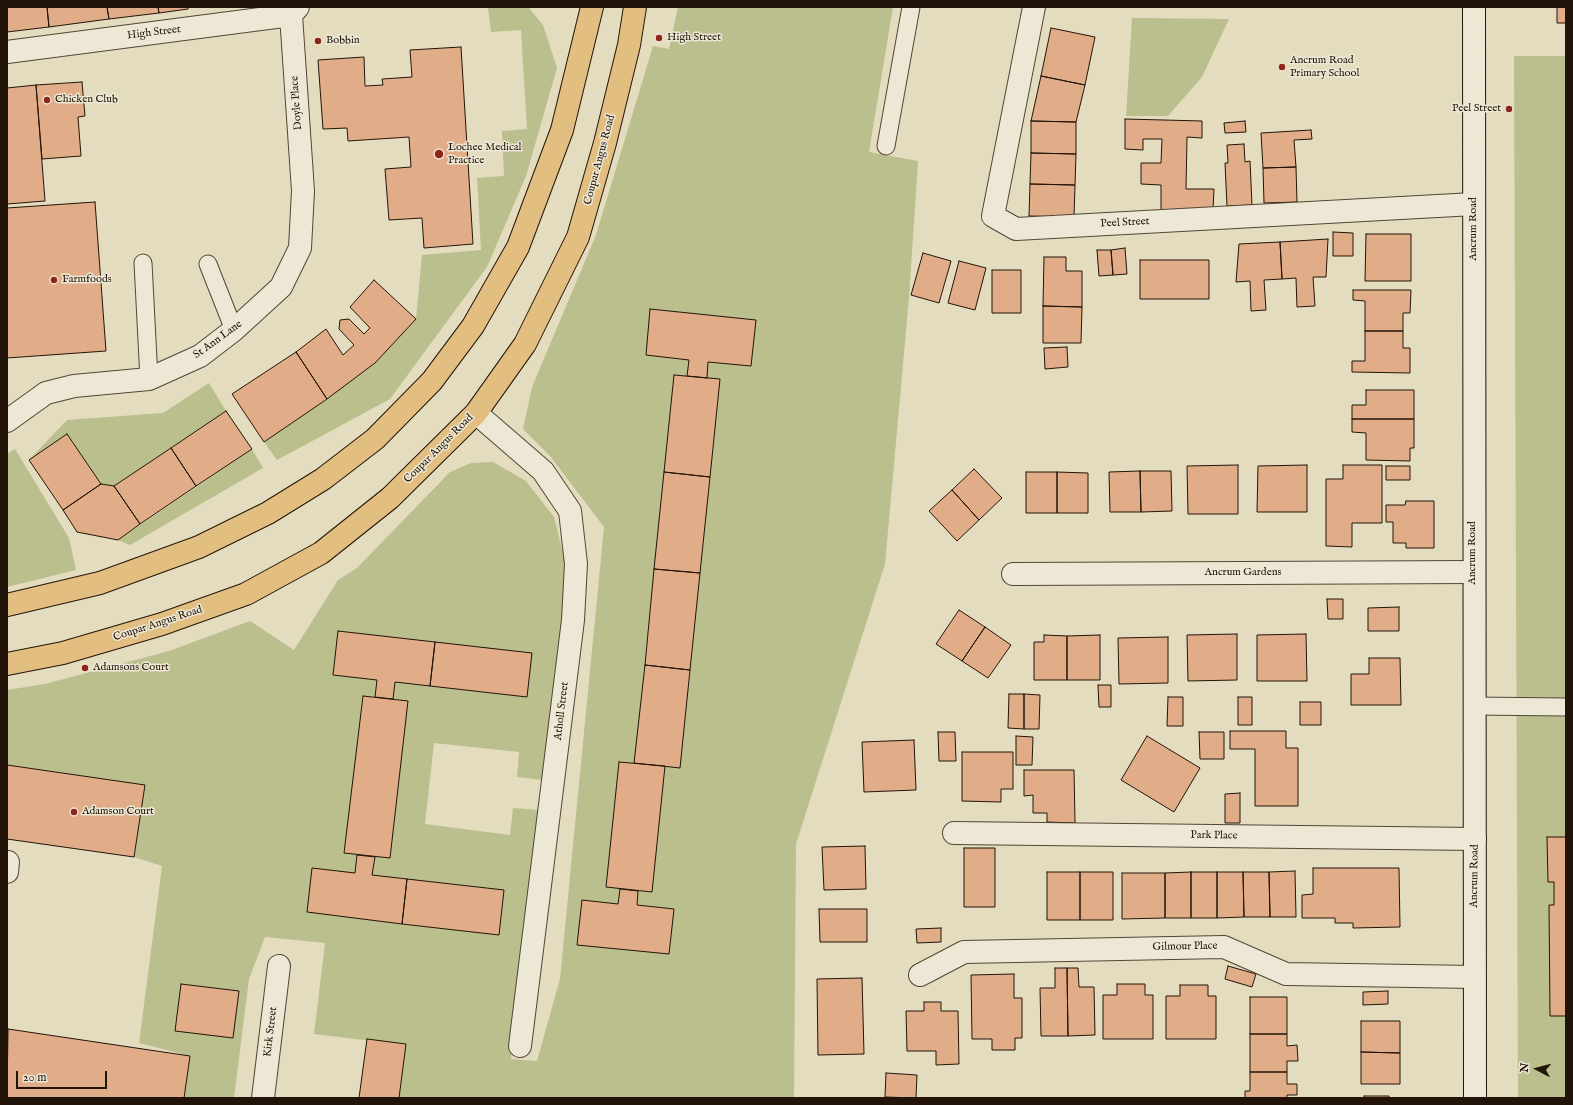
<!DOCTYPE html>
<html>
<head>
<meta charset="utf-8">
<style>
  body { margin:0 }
  #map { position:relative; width:1573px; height:1105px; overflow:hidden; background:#e4dcbf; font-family:"IM FELL English",serif }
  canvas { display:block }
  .frame { position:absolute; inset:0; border:8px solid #221408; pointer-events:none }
  .north { position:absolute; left:1517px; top:1049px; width:40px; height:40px; -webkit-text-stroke:3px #ede8d5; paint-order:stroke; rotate:276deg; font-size:11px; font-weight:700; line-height:16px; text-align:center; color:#221408 }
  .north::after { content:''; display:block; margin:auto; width:14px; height:18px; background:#221408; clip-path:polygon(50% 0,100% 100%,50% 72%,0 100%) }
  .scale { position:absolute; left:16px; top:1071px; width:91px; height:18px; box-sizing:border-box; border:2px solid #221408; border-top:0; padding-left:5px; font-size:12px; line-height:14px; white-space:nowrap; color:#221408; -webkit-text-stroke:3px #ede8d5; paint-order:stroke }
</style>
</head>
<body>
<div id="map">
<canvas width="1573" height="1105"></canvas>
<div class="frame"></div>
<div class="north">N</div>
<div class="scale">20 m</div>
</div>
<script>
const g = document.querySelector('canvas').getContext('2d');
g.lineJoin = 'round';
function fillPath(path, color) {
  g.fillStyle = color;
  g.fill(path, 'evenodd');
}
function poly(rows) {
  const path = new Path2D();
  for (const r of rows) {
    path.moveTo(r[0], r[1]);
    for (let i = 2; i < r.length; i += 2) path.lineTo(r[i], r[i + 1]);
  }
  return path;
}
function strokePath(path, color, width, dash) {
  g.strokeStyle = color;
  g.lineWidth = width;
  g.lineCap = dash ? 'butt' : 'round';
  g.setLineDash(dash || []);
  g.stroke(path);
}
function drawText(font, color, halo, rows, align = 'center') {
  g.font = font + ' "IM FELL English",serif';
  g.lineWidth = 3;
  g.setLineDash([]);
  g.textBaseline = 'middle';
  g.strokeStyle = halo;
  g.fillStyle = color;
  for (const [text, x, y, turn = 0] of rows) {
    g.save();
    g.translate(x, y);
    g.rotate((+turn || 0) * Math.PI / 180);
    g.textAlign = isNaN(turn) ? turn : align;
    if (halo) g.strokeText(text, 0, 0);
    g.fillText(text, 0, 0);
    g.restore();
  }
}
fillPath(poly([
  [488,7,529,8,543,25,557,68,526,176,487,267,390,399,277,460,264,442,327,399,375,363,416,319,422,255,481,250,477,178,504,176,502,131,527,129,521,30,491,32],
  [678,7,893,7,869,152,918,161,909,298,885,564,796,844,794,1098,399,1098,405,1045,314,1034,325,943,265,937,249,979,234,1098,184,1098,190,1056,139,1043,162,866,134,857,145,785,7,765,7,690,45,684,169,651,250,621,294,650,338,580,357,568,450,472,471,463,493,462,526,481,554,517,565,561,564,618,542,780,517,777,519,752,434,743,425,824,510,835,513,808,538,810,519,963,511,1059,537,1061,560,979,604,527,550,456,523,429,532,387,596,235,653,46,669,49],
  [1132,18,1229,19,1202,77,1168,116,1126,116],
  [1514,56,1566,56,1566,1098,1518,1098],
  [209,383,226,411,114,486,101,484,67,434,29,460,67,420,163,413],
  [15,449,69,538,76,570,7,587,7,454],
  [252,449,263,468,130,545,118,540]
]), '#bbbe8d');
const building = poly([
  [7,7,47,7,49,27,7,32,7,7],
  [47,7,107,7,109,19,49,27,47,7],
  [107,7,158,7,159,13,109,19,107,7],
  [158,7,188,7,188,9,159,13,158,7],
  [1557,7,1566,7,1566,23,1557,23,1557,7],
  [1051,28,1095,37,1085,85,1041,76,1051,28],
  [461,47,473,244,424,248,422,218,389,220,385,169,411,167,409,137,348,141,347,128,323,129,318,60,364,57,365,86,383,85,382,79,412,77,410,50,461,47],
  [1041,76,1085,85,1076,122,1031,121,1041,76],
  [82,82,85,116,78,117,81,156,42,159,36,85,82,82],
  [36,85,45,201,7,204,7,88,36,85],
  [1125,119,1202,121,1202,138,1187,137,1186,189,1214,189,1213,209,1161,210,1161,185,1141,184,1141,163,1161,163,1162,139,1143,139,1143,150,1125,149,1125,119],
  [1031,121,1076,122,1076,154,1031,153,1031,121],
  [1245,121,1246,132,1225,133,1224,123,1245,121],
  [1311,130,1312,139,1294,140,1296,167,1263,168,1261,133,1311,130],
  [1244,144,1245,162,1250,161,1252,205,1227,206,1225,163,1228,163,1227,145,1244,144],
  [1031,153,1076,154,1075,185,1030,184,1031,153],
  [1296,167,1297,202,1264,203,1263,168,1296,167],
  [1030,184,1075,185,1074,217,1029,216,1030,184],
  [95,202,106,351,7,358,7,208,95,202],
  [1333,232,1353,233,1353,256,1333,256,1333,232],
  [1366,234,1411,234,1411,281,1365,281,1366,234],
  [1328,239,1326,277,1313,277,1315,306,1297,307,1296,278,1282,279,1280,242,1328,239],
  [1280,242,1282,279,1264,280,1266,310,1251,311,1250,281,1236,282,1239,244,1280,242],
  [1125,248,1127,274,1113,275,1111,250,1125,248],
  [1097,250,1111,250,1113,275,1099,276,1097,250],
  [923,253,951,261,939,303,911,295,923,253],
  [1044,257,1066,257,1066,271,1082,271,1082,307,1043,306,1044,257],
  [1140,260,1209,260,1209,299,1140,299,1140,260],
  [959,261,986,268,975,310,948,303,959,261],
  [992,270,1021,270,1021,313,992,313,992,270],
  [374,280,416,319,375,363,327,399,296,352,326,329,343,355,354,345,339,329,340,320,349,319,364,334,370,328,350,307,374,280],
  [1353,290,1411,290,1410,313,1403,313,1403,331,1365,331,1365,301,1353,300,1353,290],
  [1043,306,1082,307,1081,343,1043,343,1043,306],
  [650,309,756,320,751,366,708,362,707,378,687,376,689,360,646,355,650,309],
  [1365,331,1403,331,1403,348,1410,348,1410,373,1352,372,1352,361,1365,361,1365,331],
  [1067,347,1068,367,1045,369,1044,348,1067,347],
  [296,352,327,399,264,442,232,394,296,352],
  [674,375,720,379,710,477,664,472,674,375],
  [1366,390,1414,390,1414,419,1352,419,1352,405,1366,405,1366,390],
  [226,411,252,449,196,486,171,448,226,411],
  [1352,419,1414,419,1414,448,1410,448,1410,461,1366,460,1366,433,1352,432,1352,419],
  [67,434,101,484,63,510,29,460,67,434],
  [171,448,196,486,140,524,114,486,171,448],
  [1238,465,1238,514,1188,514,1187,466,1238,465],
  [1307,465,1307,512,1257,512,1258,466,1307,465],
  [1343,465,1382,465,1382,523,1352,523,1352,547,1326,546,1326,479,1343,479,1343,465],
  [1386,466,1410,466,1410,480,1386,480,1386,466],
  [974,469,1002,498,979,520,952,490,974,469],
  [1140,471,1141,512,1110,512,1109,472,1140,471],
  [1140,471,1171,471,1172,511,1141,512,1140,471],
  [664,472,710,477,700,573,654,569,664,472],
  [1026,472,1057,472,1057,513,1026,513,1026,472],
  [1057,472,1088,473,1088,513,1057,513,1057,472],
  [101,484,114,486,140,524,118,540,77,532,63,510,101,484],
  [952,490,979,520,957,541,929,511,952,490],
  [1406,501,1434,501,1434,548,1406,548,1406,543,1393,543,1393,522,1386,522,1386,505,1405,505,1406,501],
  [654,569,700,573,690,670,645,665,654,569],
  [1327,599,1343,599,1343,619,1328,619,1327,599],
  [1399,607,1399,631,1368,631,1368,608,1399,607],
  [959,610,985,627,962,661,936,644,959,610],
  [985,627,1011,645,988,678,962,661,985,627],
  [338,631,435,642,430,686,395,682,393,699,375,697,377,680,333,675,338,631],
  [1237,634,1237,680,1188,681,1187,635,1237,634],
  [1306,634,1307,681,1257,681,1257,635,1306,634],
  [1044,635,1067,636,1067,680,1034,680,1034,642,1044,642,1044,635],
  [1100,635,1100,680,1067,680,1067,636,1100,635],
  [1168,637,1168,683,1119,684,1118,638,1168,637],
  [435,642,532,653,527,697,430,686,435,642],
  [1369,658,1400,658,1401,705,1351,705,1351,674,1369,674,1369,658],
  [645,665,690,670,680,768,634,763,645,665],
  [1098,685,1111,685,1111,707,1099,707,1098,685],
  [1009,694,1024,694,1024,729,1008,728,1009,694],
  [1024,694,1040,695,1039,729,1024,729,1024,694],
  [363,696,408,701,390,858,344,853,363,696],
  [1168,697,1183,697,1183,726,1167,726,1168,697],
  [1238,697,1252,697,1252,725,1238,725,1238,697],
  [1300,702,1321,702,1321,725,1300,725,1300,702],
  [1230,731,1286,731,1286,748,1298,748,1298,806,1255,806,1255,749,1230,749,1230,731],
  [938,732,955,732,956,761,939,761,938,732],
  [1199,732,1224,732,1224,759,1200,759,1199,732],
  [1016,736,1033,737,1032,765,1016,765,1016,736],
  [1147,736,1200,768,1174,812,1121,780,1147,736],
  [914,740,916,790,864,792,862,742,914,740],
  [962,752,1013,752,1013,789,1001,789,1001,802,962,801,962,752],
  [619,762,665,766,652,892,606,887,619,762],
  [7,765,145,785,134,857,7,839,7,765],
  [1024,770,1074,770,1075,823,1047,822,1047,813,1033,813,1033,795,1024,796,1024,770],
  [1240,793,1240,823,1225,823,1225,794,1240,793],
  [1547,837,1566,837,1566,1016,1550,1016,1549,905,1554,905,1554,882,1548,882,1547,837],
  [865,846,866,889,824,890,822,847,865,846],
  [964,848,995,848,995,907,964,907,964,848],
  [357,855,375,857,372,875,407,879,402,924,307,912,312,868,355,873,357,855],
  [1313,868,1399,868,1400,927,1353,928,1353,923,1335,923,1335,918,1302,918,1302,895,1313,894,1313,868],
  [1295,871,1296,917,1270,917,1269,872,1295,871],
  [1047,872,1080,872,1080,920,1047,920,1047,872],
  [1080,872,1113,872,1113,920,1080,920,1080,872],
  [1191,872,1217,872,1217,918,1191,918,1191,872],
  [1191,872,1191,918,1165,918,1165,873,1191,872],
  [1217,872,1243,872,1244,917,1217,918,1217,872],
  [1243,872,1269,872,1270,917,1244,917,1243,872],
  [1122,873,1165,873,1165,918,1122,919,1122,873],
  [407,879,504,890,499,935,402,924,407,879],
  [620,889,638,891,637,905,674,909,669,954,577,945,582,900,618,904,620,889],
  [819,909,867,909,867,942,820,942,819,909],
  [941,928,941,942,917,943,916,929,941,928],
  [1228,966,1256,974,1252,987,1225,979,1228,966],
  [1055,968,1067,968,1068,1036,1041,1036,1040,988,1055,988,1055,968],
  [1067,968,1078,968,1079,987,1094,987,1095,1035,1068,1036,1067,968],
  [1014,974,1014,998,1022,998,1022,1038,1015,1038,1015,1050,992,1050,992,1039,972,1039,971,975,1014,974],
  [862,978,864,1054,818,1055,817,979,862,978],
  [181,984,239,991,233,1038,175,1031,181,984],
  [1117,984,1145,984,1145,995,1153,995,1153,1039,1103,1039,1103,995,1117,995,1117,984],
  [1180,985,1208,985,1208,996,1216,996,1216,1039,1166,1039,1166,996,1180,996,1180,985],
  [1388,991,1388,1004,1363,1005,1363,992,1388,991],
  [1250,997,1287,997,1287,1034,1250,1034,1250,997],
  [924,1002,941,1002,941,1011,958,1011,959,1064,936,1065,936,1051,907,1051,906,1011,924,1011,924,1002],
  [1361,1021,1400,1021,1400,1053,1361,1052,1361,1021],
  [8,1029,190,1056,184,1098,7,1098,8,1029],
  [1250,1034,1287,1034,1287,1046,1297,1045,1298,1061,1287,1061,1287,1072,1250,1072,1250,1034],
  [367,1039,406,1044,399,1098,359,1098,367,1039],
  [1361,1052,1400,1053,1400,1084,1361,1084,1361,1052],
  [1250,1072,1287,1072,1287,1084,1297,1084,1297,1095,1287,1095,1287,1098,1245,1098,1245,1091,1250,1091,1250,1072],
  [886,1073,917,1075,916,1098,885,1097,886,1073],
  [1364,1096,1389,1096,1389,1098,1364,1098,1364,1096]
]);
fillPath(building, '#e1ad89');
strokePath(building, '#221408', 1);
const lane = poly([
  [886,146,911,7],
  [143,263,149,379],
  [208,264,234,330],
  [1473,706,1566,707]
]);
const street = poly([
  [1034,7,993,216,1016,229,1474,204],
  [7,52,291,15,298,7],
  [476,413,543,471,570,511,576,564,573,620,520,1046],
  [7,421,46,393,74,386,149,379,200,356,234,330,281,287,300,248,303,191,291,15],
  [1013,574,1474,572],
  [954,833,1475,839],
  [7,872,8,862],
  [920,975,964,952,1224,947,1286,974,1474,977],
  [263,1098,279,966]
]);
const secondary = poly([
  [1474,7,1475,1098]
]);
const primary = poly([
  [7,605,100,583,199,547,268,513,323,479,375,439,432,381,473,326,518,247,562,130,592,7],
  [7,664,63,653,162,624,246,594,321,553,390,498,476,413,525,344,578,237,605,143,629,45,635,7]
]);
strokePath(lane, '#524636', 19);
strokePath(street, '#524636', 24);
strokePath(secondary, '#221408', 24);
strokePath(primary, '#221408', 24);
strokePath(lane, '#ede8d5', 17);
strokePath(street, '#ede8d5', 22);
strokePath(secondary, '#ede8d5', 22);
strokePath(primary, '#e2be80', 22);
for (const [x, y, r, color] of [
  [659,38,4,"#8f2418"],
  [318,41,4,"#8f2418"],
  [1282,67,4,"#8f2418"],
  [47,100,4,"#8f2418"],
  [1509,109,4,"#8f2418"],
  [439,154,5,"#8f2418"],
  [54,280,4,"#8f2418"],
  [85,668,4,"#8f2418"],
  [74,812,4,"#8f2418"]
]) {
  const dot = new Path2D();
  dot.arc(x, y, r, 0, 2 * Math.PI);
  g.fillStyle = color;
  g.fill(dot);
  strokePath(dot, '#ede8d5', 1.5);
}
drawText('11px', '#221408', '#ede8d5', [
  ["High Street",154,33,-7],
  ["Doyle Place",297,103,-94],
  ["Coupar Angus Road",600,160,-75],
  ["Peel Street",1125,223,-3],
  ["Ancrum Road",1474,229,-90],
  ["St Ann Lane",218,340,-36],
  ["Coupar Angus Road",439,449,-45],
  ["Ancrum Road",1473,553,-90],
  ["Ancrum Gardens",1243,573],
  ["Coupar Angus Road",158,624,-18],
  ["Atholl Street",562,711,-83],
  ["Park Place",1214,836,1],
  ["Ancrum Road",1475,876,-89],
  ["Gilmour Place",1185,947,-1],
  ["Kirk Street",271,1032,-83]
]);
drawText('11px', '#221408', '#ede8d5', [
  ["High Street",667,38],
  ["Bobbin",326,41],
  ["Ancrum Road",1290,61],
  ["Primary School",1290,74],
  ["Chicken Club",55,100],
  ["Peel Street",1501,109,"right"],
  ["Lochee Medical",448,148],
  ["Practice",448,161],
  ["Farmfoods",62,280],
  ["Adamsons Court",93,668],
  ["Adamson Court",82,812]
], 'left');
</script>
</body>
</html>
